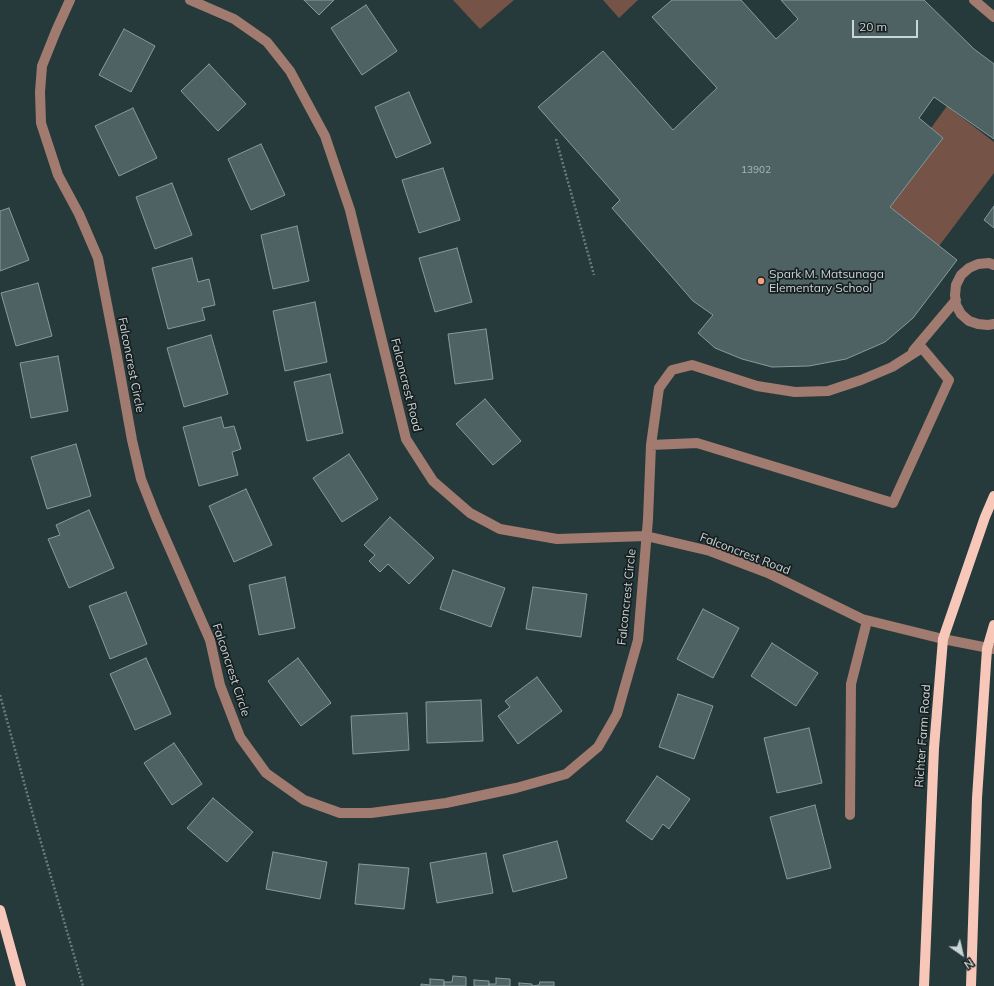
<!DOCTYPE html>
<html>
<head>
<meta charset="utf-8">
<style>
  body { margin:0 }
  #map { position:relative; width:994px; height:986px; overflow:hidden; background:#273a3b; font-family:Mulish,sans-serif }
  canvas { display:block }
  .north { position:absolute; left:942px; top:934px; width:40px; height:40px; -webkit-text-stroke:3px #171f20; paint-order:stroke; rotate:146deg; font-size:11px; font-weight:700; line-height:16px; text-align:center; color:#cad5d6 }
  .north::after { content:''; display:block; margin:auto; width:14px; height:18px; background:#cad5d6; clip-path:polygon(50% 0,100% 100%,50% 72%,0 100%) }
  .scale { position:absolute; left:852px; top:20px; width:66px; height:18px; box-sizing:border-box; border:2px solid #cad5d6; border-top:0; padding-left:5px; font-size:12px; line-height:14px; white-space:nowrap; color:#cad5d6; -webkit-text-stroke:3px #171f20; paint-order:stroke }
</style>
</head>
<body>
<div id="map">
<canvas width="994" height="986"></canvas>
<div class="north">N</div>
<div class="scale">20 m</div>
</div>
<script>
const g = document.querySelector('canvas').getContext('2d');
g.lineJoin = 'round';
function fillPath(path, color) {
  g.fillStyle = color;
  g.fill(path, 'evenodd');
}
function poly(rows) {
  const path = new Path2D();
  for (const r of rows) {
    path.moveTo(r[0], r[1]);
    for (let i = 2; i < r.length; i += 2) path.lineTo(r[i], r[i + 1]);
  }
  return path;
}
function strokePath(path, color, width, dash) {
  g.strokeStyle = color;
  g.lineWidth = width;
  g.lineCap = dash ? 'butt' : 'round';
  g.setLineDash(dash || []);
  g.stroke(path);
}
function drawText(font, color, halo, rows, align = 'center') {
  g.font = font + ' Mulish,sans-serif';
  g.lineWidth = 3.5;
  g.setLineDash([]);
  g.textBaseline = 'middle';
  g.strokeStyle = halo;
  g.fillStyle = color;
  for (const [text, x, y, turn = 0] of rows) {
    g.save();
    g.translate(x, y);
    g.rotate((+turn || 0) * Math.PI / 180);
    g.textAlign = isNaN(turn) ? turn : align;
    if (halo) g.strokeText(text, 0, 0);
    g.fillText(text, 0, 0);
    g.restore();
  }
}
fillPath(poly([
  [453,0,514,0,480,29],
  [603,0,638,0,619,18],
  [947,106,994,142,994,173,939,246,890,207,943,138,931,128]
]), '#755347');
const building = poly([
  [304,0,334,0,319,15,304,0],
  [672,0,741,0,776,39,798,19,781,0,924,0,974,49,994,64,994,139,934,97,919,118,943,138,890,207,957,260,913,318,885,342,846,359,809,366,772,367,742,359,715,348,698,333,713,315,693,301,612,208,620,200,538,107,603,51,673,130,717,88,652,17,672,0],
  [366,5,397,51,362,75,331,28,366,5],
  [124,29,155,46,131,92,99,75,124,29],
  [209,64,246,104,218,131,181,91,209,64],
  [409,92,431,143,396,158,375,107,409,92],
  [133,108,157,158,119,176,95,126,133,108],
  [261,144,285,195,251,210,228,159,261,144],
  [443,168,460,220,419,233,402,180,443,168],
  [172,183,192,235,155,249,136,197,172,183],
  [994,206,994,228,984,220,994,206],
  [9,208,29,260,0,271,0,211,9,208],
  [297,226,309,281,273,289,261,235,297,226],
  [457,248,472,302,435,312,419,258,457,248],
  [192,258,198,282,209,279,215,305,202,308,205,320,168,329,152,268,192,258],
  [38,283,52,336,16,346,1,293,38,283],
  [315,302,327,362,285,371,273,311,315,302],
  [486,329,493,379,455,384,448,334,486,329],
  [211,335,228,394,184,407,167,348,211,335],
  [58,356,68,411,31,418,20,363,58,356],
  [330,374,343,433,307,441,294,382,330,374],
  [485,399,521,441,493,465,456,424,485,399],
  [221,417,224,428,234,426,241,449,232,452,238,475,199,486,183,427,221,417],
  [76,444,91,496,47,509,31,457,76,444],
  [349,454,378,499,342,522,313,478,349,454],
  [246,489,272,545,234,562,209,506,246,489],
  [89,510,114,568,69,588,48,539,60,535,56,525,89,510],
  [390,517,434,558,409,584,388,564,380,572,369,561,375,555,364,545,390,517],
  [453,570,505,588,491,627,440,609,453,570],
  [285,577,295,628,259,635,249,585,285,577],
  [533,587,587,594,581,637,526,629,533,587],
  [126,592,147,644,110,659,89,606,126,592],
  [703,609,739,628,713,678,677,659,703,609],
  [772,643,818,673,796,706,751,676,772,643],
  [146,658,171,714,135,730,110,674,146,658],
  [298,658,331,703,301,726,268,681,298,658],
  [537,677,562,711,518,744,498,716,510,707,505,701,537,677],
  [678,694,713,706,694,759,659,747,678,694],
  [481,700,483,741,427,743,426,702,481,700],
  [407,713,409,750,353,754,351,716,407,713],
  [809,728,822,783,777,793,764,738,809,728],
  [174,743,202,784,172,805,144,763,174,743],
  [657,776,690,799,669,829,663,824,652,840,626,821,657,776],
  [213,798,253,832,227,862,187,828,213,798],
  [815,805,831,868,787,879,770,817,815,805],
  [557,841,567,878,513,892,503,855,557,841],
  [273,852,327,862,320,899,266,889,273,852],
  [486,853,493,893,437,903,430,863,486,853],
  [359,864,409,868,404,909,355,904,359,864],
  [453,976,466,977,466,986,444,986,444,982,452,982,453,976],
  [496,978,510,979,510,986,489,986,489,984,496,984,496,978],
  [430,979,444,980,444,986,421,986,421,984,430,985,430,979],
  [474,980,489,981,489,986,474,986,474,980],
  [540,982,554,982,554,986,532,986,539,985,540,982],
  [519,983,532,984,532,986,519,986,519,983]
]);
fillPath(building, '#4e6264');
strokePath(building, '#869b9d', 1);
strokePath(poly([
  [556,139,594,275],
  [0,695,33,815,83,986]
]), '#6b7b7c', 2.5, [2, 2]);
strokePath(poly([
  [70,0,56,31,42,66,40,92,41,123,58,175,79,214,98,258,116,351,132,440,141,479,156,517,210,640,220,685,240,737,266,773,304,800,340,813,371,813,446,803,516,788,566,774,598,747,617,714,638,640,648,519,651,445,659,388,672,370,692,365,757,386,795,392,828,391,861,380,892,367,922,348,949,380,893,503,697,443,651,445],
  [190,0,234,19,267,42,290,71,325,136,350,210,406,439,433,481,470,513,500,529,557,539,646,536,710,551,768,573,862,619,943,639,994,649],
  [974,0,994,17],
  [994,265,989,263,978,264,969,268,961,275,956,285,955,295,956,305,961,314,969,321,978,324,988,325,994,324],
  [913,351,956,300],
  [850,815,851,684,867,621]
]), '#a17b6f', 10);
strokePath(poly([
  [0,910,21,986],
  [924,986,934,748,943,639,985,517,994,496],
  [971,986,977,798,987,649,994,625]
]), '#f7c8b9', 10);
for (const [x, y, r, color] of [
  [761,281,4,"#f39f83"]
]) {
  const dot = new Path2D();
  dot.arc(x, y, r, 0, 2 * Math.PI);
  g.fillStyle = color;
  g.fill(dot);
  strokePath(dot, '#171f20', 1.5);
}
drawText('10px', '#abb8ba', null, [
  ["13902",756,170]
]);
drawText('12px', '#cad5d6', '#171f20', [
  ["Spark M. Matsunaga",769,274],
  ["Elementary School",769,288]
], 'left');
drawText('12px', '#cad5d6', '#171f20', [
  ["Falconcrest Circle",131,365,79],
  ["Falconcrest Road",406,385,76],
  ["Falconcrest Road",745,554,21],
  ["Falconcrest Circle",627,597,-84],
  ["Falconcrest Circle",231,670,72],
  ["Richter Farm Road",923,736,-86]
]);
</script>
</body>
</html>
